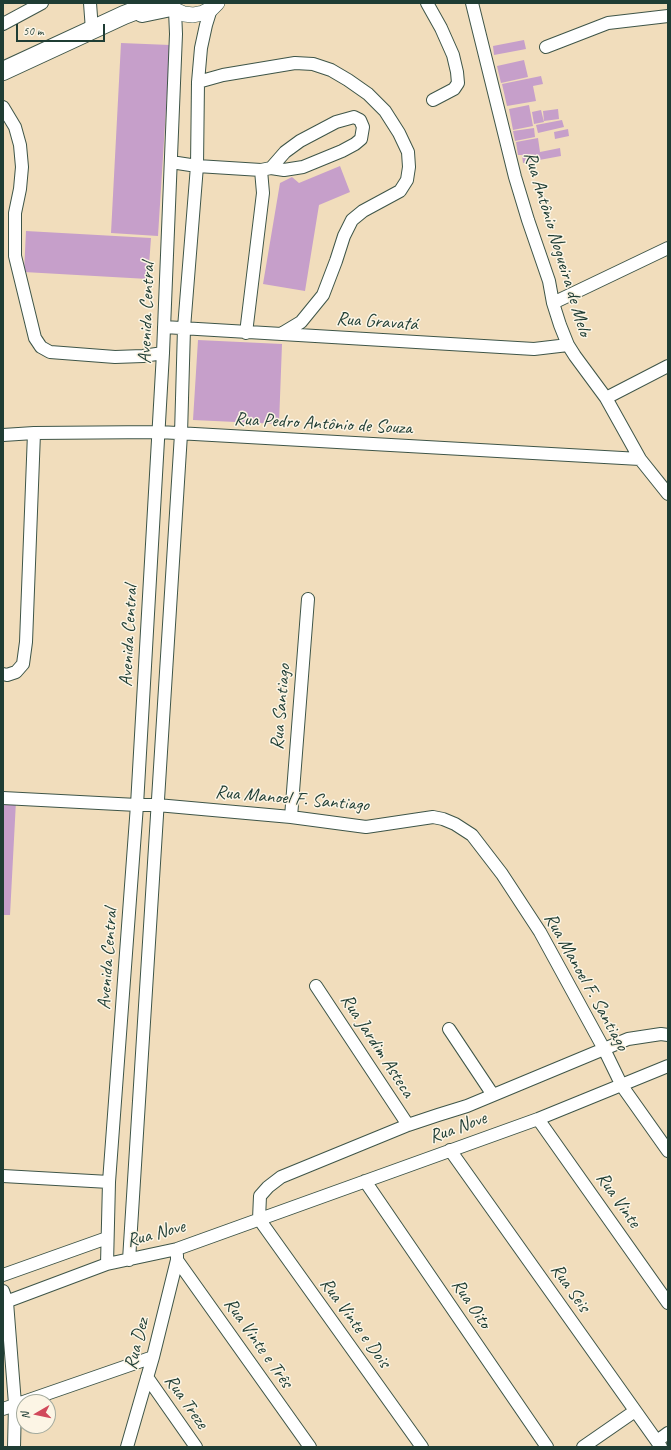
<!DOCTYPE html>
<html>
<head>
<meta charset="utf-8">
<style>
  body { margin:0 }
  #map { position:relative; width:671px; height:1450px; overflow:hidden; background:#f1ddbc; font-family:Caveat,sans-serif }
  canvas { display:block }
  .frame { position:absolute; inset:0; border:4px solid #1f3d34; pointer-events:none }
  .north { position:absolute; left:16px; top:1394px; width:40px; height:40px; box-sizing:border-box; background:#fcf5e5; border:1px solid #a4ab9e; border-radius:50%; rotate:261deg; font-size:11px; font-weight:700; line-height:16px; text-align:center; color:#1f3d34 }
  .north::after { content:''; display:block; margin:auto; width:14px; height:18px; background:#d1495b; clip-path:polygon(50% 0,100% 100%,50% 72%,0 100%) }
  .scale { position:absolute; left:16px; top:24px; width:89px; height:18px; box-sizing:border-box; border:2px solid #1f3d34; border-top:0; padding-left:5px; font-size:12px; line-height:14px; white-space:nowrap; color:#1f3d34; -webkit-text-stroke:3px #fcf5e5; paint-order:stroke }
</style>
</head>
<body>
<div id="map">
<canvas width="671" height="1450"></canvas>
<div class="frame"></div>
<div class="north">N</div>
<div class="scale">50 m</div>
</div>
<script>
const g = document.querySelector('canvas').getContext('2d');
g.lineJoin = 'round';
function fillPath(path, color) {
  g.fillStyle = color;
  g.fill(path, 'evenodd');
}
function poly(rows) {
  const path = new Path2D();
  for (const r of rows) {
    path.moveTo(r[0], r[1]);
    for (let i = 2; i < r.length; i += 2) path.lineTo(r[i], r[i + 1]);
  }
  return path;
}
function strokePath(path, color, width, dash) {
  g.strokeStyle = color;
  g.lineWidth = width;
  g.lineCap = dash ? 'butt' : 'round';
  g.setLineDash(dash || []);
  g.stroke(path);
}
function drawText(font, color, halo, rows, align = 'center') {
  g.font = font + ' Caveat,sans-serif';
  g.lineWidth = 3;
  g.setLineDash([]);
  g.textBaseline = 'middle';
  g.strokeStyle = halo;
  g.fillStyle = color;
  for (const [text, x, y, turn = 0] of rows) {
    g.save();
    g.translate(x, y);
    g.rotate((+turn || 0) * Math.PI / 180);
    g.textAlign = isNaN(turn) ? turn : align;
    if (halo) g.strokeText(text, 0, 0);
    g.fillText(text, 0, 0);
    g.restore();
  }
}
fillPath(poly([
  [524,40,526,49,494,55,493,46],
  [121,43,170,45,158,236,111,233],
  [524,60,528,77,501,83,497,66],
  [541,76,543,84,533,86,536,101,507,106,502,84],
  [529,105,533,126,513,130,509,109],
  [558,109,559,119,544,121,543,111],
  [541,110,544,122,534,124,532,112],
  [562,120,564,127,538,133,536,125],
  [534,128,535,137,515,141,513,131],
  [568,129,569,136,555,139,554,132],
  [538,138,540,152,560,148,561,156,523,163,522,155,518,155,516,142],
  [340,166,350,192,319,205,305,291,263,284,280,183,292,177,299,183],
  [26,231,151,238,148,279,24,272],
  [198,340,282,344,279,424,193,420],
  [3,800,16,801,10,915,3,915]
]), '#c69fca');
const minor = poly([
  [90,3,92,30],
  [427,3,441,28,453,55,457,72,458,83,454,89,433,100],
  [472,3,515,177,528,220,549,281,553,303,560,325,568,345,575,356,606,398,640,459,668,494],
  [3,24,42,3],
  [546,47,608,23,668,16],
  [198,82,223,75,295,63,313,64,331,70,348,80,368,94,385,111,399,133,408,152,409,167,407,180,400,191,363,211,352,220,344,236,336,261,323,295,301,322,281,334],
  [3,107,15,127,20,145,22,167,20,189,15,213,15,256,35,338,41,347,50,352,115,357,143,356,163,353],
  [171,162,197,166,261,170,271,168,284,170,303,167,342,151,355,144,361,139,363,127,360,120,354,117,336,122,300,141,285,152,271,168],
  [553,303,668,248],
  [164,327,534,349,568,345],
  [246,333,263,193,261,170],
  [606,398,668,366],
  [3,435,34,433,159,432,640,459],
  [3,674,7,675,16,672,23,664,26,642,34,433],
  [3,798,137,805,157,805,291,817,366,827,433,817,443,819,455,824,472,835,502,874,540,932,604,1049,622,1086,668,1151],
  [291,817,308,599],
  [316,986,408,1125],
  [449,1029,493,1095],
  [538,1119,668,1303],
  [450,1150,661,1447],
  [3,1176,109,1182],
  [365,1181,547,1447],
  [259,1219,260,1196,268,1187,281,1177,408,1125,438,1115,467,1106,628,1039,661,1034,668,1035],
  [259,1219,422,1447],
  [129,1260,181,434,184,328,197,166,198,82,201,48,206,25,211,9],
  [177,1260,310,1447],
  [107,1264,109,1182,137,805,163,353,176,34,175,10],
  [3,1275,107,1238],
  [3,1291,7,1302,15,1404,14,1447],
  [3,1303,107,1264,177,1249,538,1119,668,1066],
  [147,1377,196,1447],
  [3,1409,153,1357],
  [657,1441,668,1433],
  [127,1447,153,1357,177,1260,177,1255],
  [583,1447,635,1411]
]);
const major = poly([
  [168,3,175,10,184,14,193,15,203,13,211,9,217,3]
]);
const highway = poly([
  [142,13,171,7],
  [3,71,124,15,155,3]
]);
strokePath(minor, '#3e5548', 14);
strokePath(major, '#3e5548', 16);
strokePath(highway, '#3e5548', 20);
strokePath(minor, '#fff', 12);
strokePath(major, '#fff', 15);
strokePath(highway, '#fff', 18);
drawText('19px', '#1f3d34', '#fcf5e5', [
  ["Rua Antônio Nogueira de Melo",557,244,73],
  ["Avenida Central",147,313,-88],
  ["Rua Gravatá",377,322,4],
  ["Rua Pedro Antônio de Souza",323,424,3],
  ["Avenida Central",129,636,-87],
  ["Rua Santiago",281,707,-85],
  ["Rua Manoel F. Santiago",292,799,5],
  ["Avenida Central",108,959,-86],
  ["Rua Manoel F. Santiago",586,982,61],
  ["Rua Jardim Asteca",377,1046,57],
  ["Rua Nove",458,1128,-20],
  ["Rua Vinte",618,1200,55],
  ["Rua Nove",156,1234,-15],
  ["Rua Seis",570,1288,55],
  ["Rua Oito",471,1304,56],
  ["Rua Vinte e Dois",355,1323,54],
  ["Rua Vinte e Três",258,1343,55],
  ["Rua Dez",137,1344,-76],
  ["Rua Treze",186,1402,55]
]);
</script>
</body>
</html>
